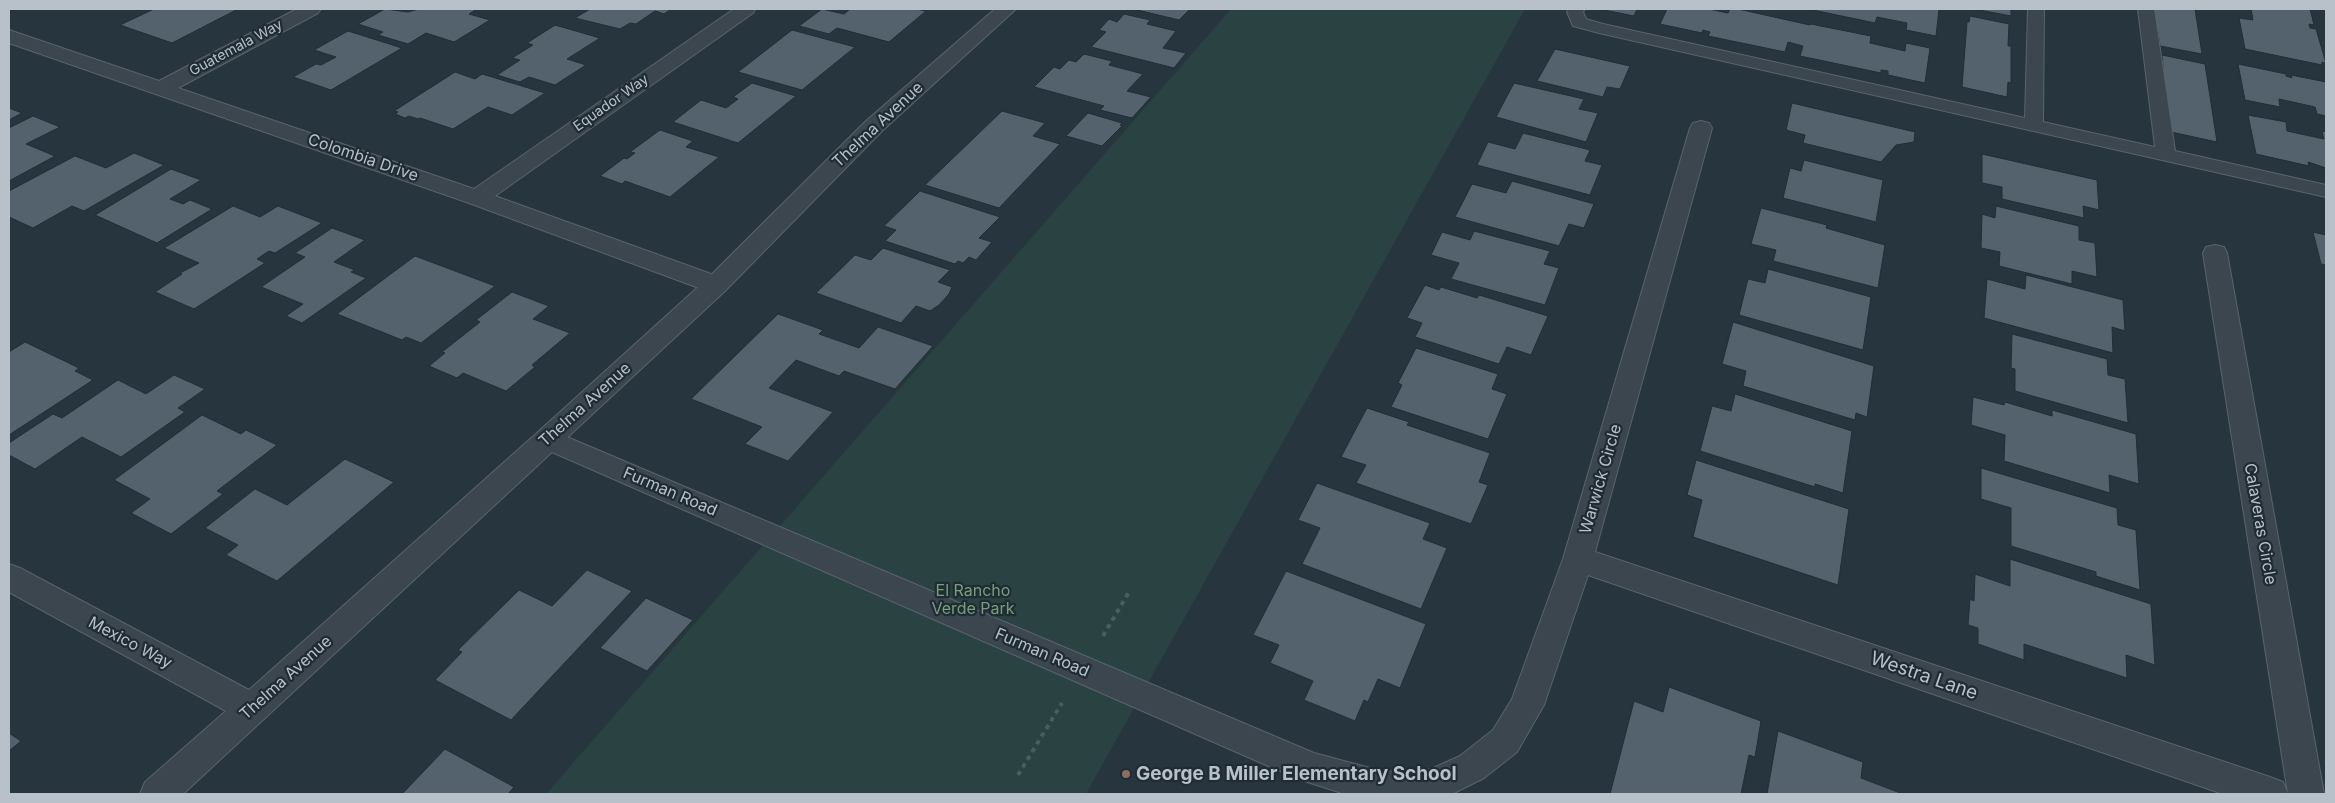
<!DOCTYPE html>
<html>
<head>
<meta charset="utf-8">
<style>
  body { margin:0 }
  #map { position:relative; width:2335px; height:803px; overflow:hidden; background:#27353f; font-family:Inter,sans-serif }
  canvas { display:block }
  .frame { position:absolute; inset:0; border:10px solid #b8c1ca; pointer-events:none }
</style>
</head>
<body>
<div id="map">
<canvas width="2335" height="803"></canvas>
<div class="frame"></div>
</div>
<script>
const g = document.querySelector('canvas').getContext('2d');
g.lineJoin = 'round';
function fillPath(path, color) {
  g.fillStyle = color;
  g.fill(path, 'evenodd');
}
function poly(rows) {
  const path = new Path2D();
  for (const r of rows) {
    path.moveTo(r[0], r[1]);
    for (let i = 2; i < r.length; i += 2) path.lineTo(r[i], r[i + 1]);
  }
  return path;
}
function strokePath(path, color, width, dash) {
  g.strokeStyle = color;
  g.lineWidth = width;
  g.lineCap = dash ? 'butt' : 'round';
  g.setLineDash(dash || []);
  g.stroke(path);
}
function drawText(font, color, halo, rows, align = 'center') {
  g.font = font + ' Inter,sans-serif';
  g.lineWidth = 4.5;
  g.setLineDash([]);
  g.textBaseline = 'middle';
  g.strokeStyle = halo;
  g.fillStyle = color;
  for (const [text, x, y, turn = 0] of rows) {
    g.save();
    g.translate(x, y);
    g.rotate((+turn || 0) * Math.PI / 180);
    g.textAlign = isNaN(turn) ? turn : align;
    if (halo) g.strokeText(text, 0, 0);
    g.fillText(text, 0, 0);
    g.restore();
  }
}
fillPath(poly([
  [1231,9,1525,9,1086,794,546,794]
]), '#2a4241');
const building = poly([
  [154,9,238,9,172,43,120,25,154,9],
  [385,9,408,12,419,9,477,9,469,14,490,20,454,42,426,33,408,44,378,35,383,32,358,24,385,9],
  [590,9,671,9,664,14,655,11,636,24,630,23,620,29,575,18,590,9],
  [822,9,844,14,850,9,916,9,926,11,889,42,837,28,829,34,799,26,822,9],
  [1133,9,1190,9,1179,20,1133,9],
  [1599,9,1637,9,1634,16,1599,9],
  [1667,9,1709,9,1728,13,1730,9,1738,9,1810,25,1811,24,1871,36,1870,43,1905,51,1906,43,1930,48,1925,83,1888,75,1888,71,1881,70,1881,73,1800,56,1803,46,1788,42,1785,52,1708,36,1710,32,1703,30,1702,33,1660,24,1667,9],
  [1814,9,1939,9,1936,36,1906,30,1907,23,1877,17,1875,23,1813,10,1814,9],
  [1974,9,2011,9,2011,16,1974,9],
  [2153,9,2195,9,2202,54,2160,46,2158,32,2155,31,2153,9],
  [2249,9,2310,9,2314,25,2309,24,2310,28,2316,29,2326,63,2322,62,2322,65,2245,49,2239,18,2253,20,2251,9,2249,9],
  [1124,14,1150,20,1147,24,1176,31,1163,48,1186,53,1174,68,1091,47,1106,32,1099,30,1109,19,1117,22,1124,14],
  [1970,16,2009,24,2008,46,2011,46,2011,83,2008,82,2007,97,1962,87,1967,22,1969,22,1970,16],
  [555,25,600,38,567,59,586,65,555,85,529,77,520,82,497,75,520,60,512,58,533,45,527,43,555,25],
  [792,30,855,47,802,90,738,72,792,30],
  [348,31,402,48,331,90,293,77,316,64,321,65,336,57,314,50,348,31],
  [1555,49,1630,66,1620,89,1607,87,1603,97,1537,81,1555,49],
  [1084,54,1112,61,1109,65,1143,74,1127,91,1151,97,1132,118,1100,110,1104,106,1034,87,1054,67,1060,69,1069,60,1076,62,1084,54],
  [2162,55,2205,64,2217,142,2171,132,2161,77,2164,77,2162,55],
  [2238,64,2286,74,2286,76,2292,78,2291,75,2326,82,2326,116,2317,114,2315,107,2279,99,2280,107,2245,100,2238,64],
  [455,72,475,79,482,74,545,93,512,115,488,107,453,129,420,118,418,119,409,116,405,118,395,114,398,112,394,111,455,72],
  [752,83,796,96,738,143,673,122,701,100,726,108,738,99,733,97,752,83],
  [1514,83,1584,99,1579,109,1598,113,1586,142,1496,117,1514,83],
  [1792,103,1915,132,1914,142,1896,145,1881,162,1803,143,1805,135,1786,130,1792,103],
  [9,108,22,113,9,120,9,108],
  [1002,111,1045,123,1033,136,1060,144,999,208,925,185,1002,111],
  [1088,113,1122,123,1120,125,1122,126,1102,146,1066,136,1088,113],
  [2248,115,2286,122,2287,131,2324,139,2322,131,2326,132,2326,168,2308,162,2309,166,2256,154,2248,115],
  [33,116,60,127,26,144,55,156,9,181,9,128,33,116],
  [660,130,693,141,686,147,719,157,670,197,625,181,622,184,600,176,624,158,627,159,635,153,630,152,660,130],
  [1523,133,1590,150,1585,161,1602,165,1590,195,1477,165,1488,142,1515,149,1523,133],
  [134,153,164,165,84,211,72,206,33,228,9,217,9,191,75,156,106,168,134,153],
  [1982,154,2097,180,2099,210,2083,206,2084,218,2002,199,2002,187,1982,183,1982,154],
  [1804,160,1883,180,1876,222,1783,198,1790,168,1801,171,1804,160],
  [171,169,201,180,170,199,183,204,190,200,212,209,157,243,95,215,171,169],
  [1512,181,1594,204,1584,228,1569,224,1559,246,1455,217,1472,184,1506,193,1512,181],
  [920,191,1000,217,979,238,992,242,976,260,969,257,963,263,958,261,955,264,885,241,896,230,884,226,920,191],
  [233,206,260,217,278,206,322,223,275,253,269,251,257,259,265,263,194,309,155,292,182,274,180,273,199,263,164,248,233,206],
  [1996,206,2079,226,2079,240,2095,243,2097,277,2072,271,2072,284,1999,266,2000,252,1981,248,1982,214,1995,218,1996,206],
  [1761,208,1827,225,1826,228,1885,245,1878,288,1773,261,1776,250,1751,244,1761,208],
  [332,228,365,240,334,262,355,270,351,272,366,278,302,323,286,316,303,304,261,287,305,257,295,253,332,228],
  [1474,231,1550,251,1544,264,1559,268,1545,305,1451,279,1459,263,1431,255,1442,232,1470,240,1474,231],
  [2313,232,2326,235,2326,265,2321,264,2313,232],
  [883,248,950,270,938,282,952,287,949,294,939,305,930,311,916,306,901,323,816,293,855,255,871,260,883,248],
  [415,256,495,286,421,343,406,337,402,340,337,314,415,256],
  [1768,269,1871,297,1863,350,1739,315,1748,279,1765,283,1768,269],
  [2026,275,2123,300,2125,331,2112,327,2113,353,1984,318,1987,279,2025,289,2026,275],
  [1425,285,1439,290,1441,287,1477,298,1479,295,1548,316,1531,355,1507,347,1499,364,1415,337,1422,323,1407,318,1425,285],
  [512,292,549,306,533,319,570,333,532,365,535,367,506,391,463,373,457,378,429,366,445,353,442,352,480,322,476,320,512,292],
  [778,314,823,330,819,334,859,348,878,327,933,346,895,389,844,371,839,376,796,360,769,388,833,412,788,461,745,444,762,427,691,399,778,314],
  [1733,322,1874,366,1867,417,1856,413,1855,420,1743,386,1746,371,1722,364,1733,322],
  [2012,334,2107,359,2108,375,2125,379,2128,423,2015,391,2015,369,2011,368,2012,334],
  [25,342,79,368,75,371,93,380,9,435,9,352,25,342],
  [1416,348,1498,374,1492,389,1507,394,1488,439,1391,407,1402,385,1398,383,1416,348],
  [174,375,205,389,178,408,185,412,121,457,82,437,35,469,9,455,9,443,53,414,62,418,118,380,146,394,174,375],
  [1735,394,1852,431,1843,493,1815,484,1815,487,1700,451,1712,406,1731,411,1735,394],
  [1973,397,2004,405,2005,402,2052,416,2052,410,2136,434,2139,484,2109,475,2110,493,2004,461,2005,435,1971,425,1973,397],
  [1367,408,1409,422,1407,425,1490,453,1479,482,1488,485,1471,524,1356,483,1366,465,1341,457,1367,408],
  [202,415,241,434,246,430,277,445,217,491,223,494,171,534,131,513,150,499,114,480,202,415],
  [345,459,394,482,277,581,226,555,238,545,205,528,255,489,287,505,345,459],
  [1696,460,1849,509,1838,585,1693,537,1702,500,1687,495,1696,460],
  [1981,468,2117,508,2118,525,2136,530,2140,590,2096,576,2096,572,2011,546,2011,508,1981,499,1981,468],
  [1317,483,1430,523,1423,539,1447,548,1421,609,1302,564,1320,528,1298,520,1317,483],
  [2010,559,2151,604,2155,665,2126,655,2127,678,2024,644,2024,660,1978,644,1978,628,1968,625,1970,599,1974,601,1975,574,2010,586,2010,559],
  [587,570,632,591,511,720,435,680,462,652,458,650,519,590,552,606,587,570],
  [1286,571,1426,624,1400,688,1378,679,1368,702,1364,700,1355,721,1304,700,1313,681,1270,663,1279,645,1253,635,1286,571],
  [646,598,693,620,647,671,600,648,646,598],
  [1669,687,1761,721,1755,757,1749,755,1741,794,1610,794,1634,701,1663,712,1669,687],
  [1778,731,1863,762,1861,778,1903,794,1767,794,1778,731],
  [9,733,21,741,9,751,9,733],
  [445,749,514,787,508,794,402,794,445,749]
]);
fillPath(building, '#53626c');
strokePath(building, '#222e36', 1);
const service = poly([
  [1569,9,1585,9,1583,12,1586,19,1603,24,2025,118,2028,9,2044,9,2043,122,2155,147,2138,9,2154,9,2175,151,2326,185,2326,197,1599,33,1573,26,1567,12,1569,9]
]);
const minor = poly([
  [297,9,321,9,318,13,178,88,474,189,734,9,755,9,753,13,495,196,725,279,729,285,725,291,716,293,707,291,469,203,9,43,9,30,159,81,297,9],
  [1701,121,1709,123,1712,128,1595,552,2270,777,2283,782,2288,794,2223,794,1588,575,1544,705,1517,752,1484,778,1452,794,1345,794,1298,779,552,452,183,794,140,794,145,782,226,711,9,592,9,564,20,568,249,690,538,432,548,429,1314,753,1385,772,1431,769,1460,756,1493,730,1512,699,1563,559,1690,128,1693,123,1701,121],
  [2215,245,2224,247,2227,253,2324,794,2288,794,2203,253,2206,247,2215,245]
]);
const tertiary = poly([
  [995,9,1016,9,882,131,725,291,558,446,548,449,538,446,534,439,538,432,707,279,866,121,995,9]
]);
strokePath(service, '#59646d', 2);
strokePath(minor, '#59646d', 2);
strokePath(tertiary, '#59646d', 2);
strokePath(poly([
  [1103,636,1129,592],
  [1018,775,1062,703]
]), '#495e5e', 4, [4.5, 4.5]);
fillPath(service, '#3b464f');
fillPath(minor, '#3b464f');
fillPath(tertiary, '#3b464f');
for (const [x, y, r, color] of [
  [1126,774,5,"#8d6e63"]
]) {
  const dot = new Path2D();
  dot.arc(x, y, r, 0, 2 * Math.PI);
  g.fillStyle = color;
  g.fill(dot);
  strokePath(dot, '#202c34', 2);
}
drawText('14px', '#b8c1ca', '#202c34', [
  ["Guatemala Way",236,48,-28],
  ["Equador Way",611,103,-35]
]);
drawText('16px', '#b8c1ca', '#202c34', [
  ["Thelma Avenue",878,125,-43],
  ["Colombia Drive",363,158,19],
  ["Thelma Avenue",585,405,-42],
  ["Warwick Circle",1601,479,-74],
  ["Furman Road",670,492,23],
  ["Calaveras Circle",2260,524,80],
  ["Mexico Way",130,643,28],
  ["Furman Road",1042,653,23],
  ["Thelma Avenue",286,678,-42]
]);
drawText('16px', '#789e7b', '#202c34', [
  ["El Rancho",973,591],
  ["Verde Park",973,609]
]);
drawText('19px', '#b8c1ca', '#202c34', [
  ["Westra Lane",1924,676,19]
]);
drawText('bold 19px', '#b8c1ca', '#202c34', [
  ["George B Miller Elementary School",1136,774]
], 'left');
</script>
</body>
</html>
